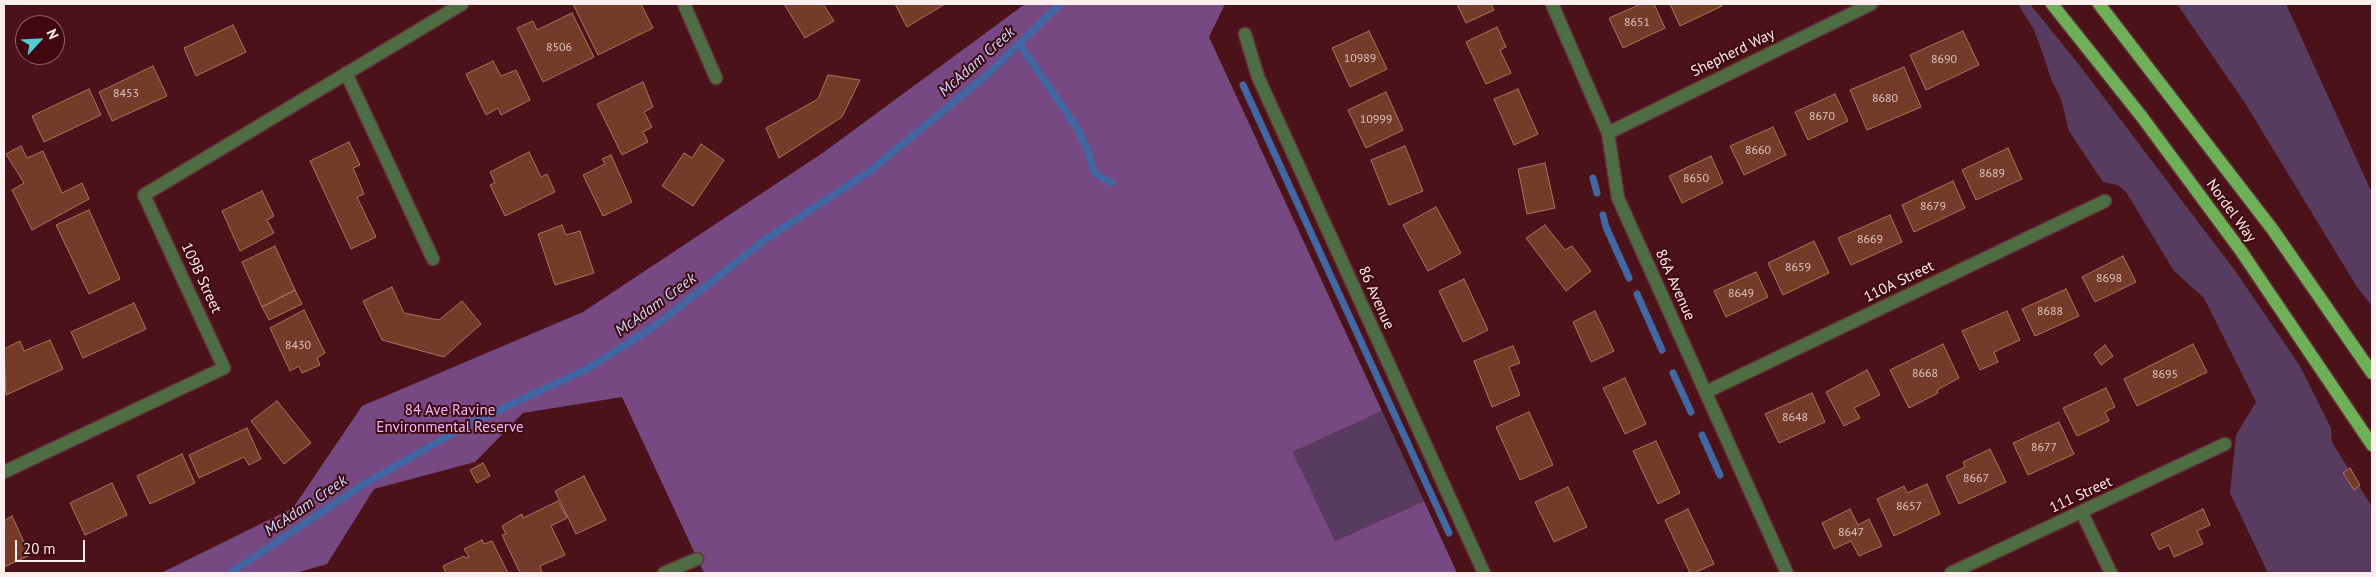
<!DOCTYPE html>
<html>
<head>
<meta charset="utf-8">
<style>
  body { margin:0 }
  #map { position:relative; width:2376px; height:577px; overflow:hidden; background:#4b1319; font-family:"PT Sans",sans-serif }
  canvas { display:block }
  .frame { position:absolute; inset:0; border:5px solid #feeeee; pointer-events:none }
  .north { position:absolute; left:15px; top:15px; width:50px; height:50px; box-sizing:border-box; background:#400710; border:1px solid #8c6369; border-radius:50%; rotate:65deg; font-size:14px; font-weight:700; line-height:20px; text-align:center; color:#feeeee }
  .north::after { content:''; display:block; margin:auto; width:18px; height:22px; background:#52ccd0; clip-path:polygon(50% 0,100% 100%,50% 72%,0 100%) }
  .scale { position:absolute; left:15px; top:540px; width:70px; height:22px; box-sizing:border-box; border:2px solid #feeeee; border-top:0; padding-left:6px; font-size:15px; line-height:18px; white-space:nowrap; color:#feeeee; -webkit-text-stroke:4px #400710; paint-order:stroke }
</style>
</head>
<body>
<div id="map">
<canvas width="2376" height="577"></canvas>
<div class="frame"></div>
<div class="north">N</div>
<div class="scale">20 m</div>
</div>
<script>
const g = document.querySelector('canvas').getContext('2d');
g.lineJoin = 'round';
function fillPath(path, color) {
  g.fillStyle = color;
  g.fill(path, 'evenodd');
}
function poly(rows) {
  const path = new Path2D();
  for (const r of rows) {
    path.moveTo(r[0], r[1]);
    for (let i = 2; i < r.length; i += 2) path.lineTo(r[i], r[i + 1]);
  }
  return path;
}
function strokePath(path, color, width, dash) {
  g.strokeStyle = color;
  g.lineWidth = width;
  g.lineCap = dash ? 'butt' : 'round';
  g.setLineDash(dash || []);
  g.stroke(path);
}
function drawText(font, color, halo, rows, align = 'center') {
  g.font = font + ' "PT Sans",sans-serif';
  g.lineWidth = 4;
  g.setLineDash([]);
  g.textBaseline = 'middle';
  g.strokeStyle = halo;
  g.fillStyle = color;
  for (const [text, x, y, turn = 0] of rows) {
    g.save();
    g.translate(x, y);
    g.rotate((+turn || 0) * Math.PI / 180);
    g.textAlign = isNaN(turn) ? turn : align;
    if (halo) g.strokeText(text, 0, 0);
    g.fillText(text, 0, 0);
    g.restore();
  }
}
fillPath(poly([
  [2018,4,2030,4,2080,66,2236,272,2300,366,2331,428,2332,442,2372,507,2372,573,2268,573,2230,493,2236,435,2256,402,2204,298,2174,271,2126,192,2118,185,2103,182,2069,131,2061,99,2051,79,2042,51,2034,30],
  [2177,4,2286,4,2372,193,2372,306,2357,287,2245,103],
  [1382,411,1424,501,1335,541,1293,452]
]), '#573c5f');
fillPath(poly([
  [1025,4,1225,4,1209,37,1382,411,1293,452,1335,541,1424,501,1457,573,704,573,622,397,523,413,475,462,374,489,327,564,296,573,161,573,293,508,362,406,583,312,824,152]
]), '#764983');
strokePath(poly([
  [1019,43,1077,128,1088,151,1093,169,1096,174,1112,183],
  [1243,85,1449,533],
  [1593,178,1597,193],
  [1603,215,1606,227,1629,278],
  [1637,294,1662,350],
  [1673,373,1691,412],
  [1702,435,1720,475],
  [230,573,364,484,471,423,589,368,655,326,766,239,870,171,988,74,1060,4]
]), '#4168a3', 7);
const building = poly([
  [573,4,641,4,653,28,598,55,573,4],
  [784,4,823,4,834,21,805,38,784,4],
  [895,4,945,4,907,27,895,4],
  [1457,4,1491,4,1494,10,1466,23,1457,4],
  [1641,4,1654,4,1665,28,1623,48,1609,18,1641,4],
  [1670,4,1721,4,1722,6,1680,26,1670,4],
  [572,13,594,57,543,82,517,28,533,21,537,30,572,13],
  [233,25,246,52,196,76,184,48,233,25],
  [1497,27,1506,47,1500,50,1511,73,1486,84,1466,42,1497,27],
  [1369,31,1387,69,1350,87,1332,48,1369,31],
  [1963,31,1979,65,1926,90,1910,55,1963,31],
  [493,61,501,76,516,70,530,100,501,115,498,108,486,115,466,74,493,61],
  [153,66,167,96,112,121,99,92,153,66],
  [1904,67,1921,107,1867,130,1850,90,1904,67],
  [828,75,860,80,842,117,779,158,766,128,818,99,828,75],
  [643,82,653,107,644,112,652,127,643,132,648,142,622,155,597,104,643,82],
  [89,89,101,115,44,142,32,116,89,89],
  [1518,89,1538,134,1514,145,1494,99,1518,89],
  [1386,92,1403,130,1366,148,1348,110,1386,92],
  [1835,94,1848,121,1808,140,1795,112,1835,94],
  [1773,127,1786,155,1744,175,1730,146,1773,127],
  [349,142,360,165,353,168,364,194,357,197,376,237,351,249,310,161,349,142],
  [701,144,724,160,693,206,662,186,684,153,692,158,701,144],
  [21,146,27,158,43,151,62,193,82,183,89,199,32,230,12,190,24,183,6,154,21,146],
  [1405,146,1423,191,1389,205,1371,160,1405,146],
  [2008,148,2022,179,1976,200,1962,170,2008,148],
  [529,152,541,177,547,174,555,192,505,216,490,185,495,183,490,172,529,152],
  [611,155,632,202,603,216,583,175,605,164,602,159,611,155],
  [1711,156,1723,183,1682,203,1669,176,1711,156],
  [1545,163,1555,208,1527,214,1518,169,1545,163],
  [1953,181,1965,208,1914,232,1902,205,1953,181],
  [262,191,274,216,267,220,274,233,240,251,222,211,262,191],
  [1436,207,1461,253,1428,271,1403,225,1436,207],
  [89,210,120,279,89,294,56,225,89,210],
  [1890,215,1902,242,1851,265,1838,238,1890,215],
  [562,225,566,235,580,231,594,273,555,285,538,234,562,225],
  [1545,225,1565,250,1572,246,1591,271,1566,291,1526,238,1545,225],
  [1814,241,1829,273,1783,295,1768,263,1814,241],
  [275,246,295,290,262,307,242,262,275,246],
  [2123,256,2136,282,2095,302,2082,277,2123,256],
  [1756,272,1768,297,1726,317,1714,291,1756,272],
  [1464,279,1488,330,1463,342,1439,291,1464,279],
  [392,287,404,313,439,320,462,301,481,324,444,357,382,340,363,301,392,287],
  [2066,289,2079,316,2035,336,2022,309,2066,289],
  [295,290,302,304,269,320,262,307,295,290],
  [134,303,146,329,83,358,71,332,134,303],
  [304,310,325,353,317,358,320,365,302,373,299,366,290,371,270,328,304,310],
  [1595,311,1614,351,1591,362,1573,322,1595,311],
  [2007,311,2020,340,1994,352,1998,362,1980,370,1962,331,2007,311],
  [50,340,63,369,6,395,4,349,20,341,24,351,50,340],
  [1943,344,1959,378,1937,390,1938,393,1909,408,1890,370,1943,344],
  [2193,344,2207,372,2137,406,2124,379,2193,344],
  [2105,345,2113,356,2101,365,2094,354,2105,345],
  [1513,346,1520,363,1509,367,1520,395,1492,407,1474,361,1513,346],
  [1867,370,1880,395,1854,408,1860,418,1844,426,1826,392,1867,370],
  [1625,378,1646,424,1625,434,1603,388,1625,378],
  [2106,388,2115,407,2105,412,2109,421,2077,436,2063,408,2106,388],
  [1812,393,1825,422,1779,443,1765,414,1812,393],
  [277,401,311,443,284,464,251,421,277,401],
  [1529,412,1553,465,1520,480,1496,427,1529,412],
  [2059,422,2074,454,2028,475,2013,443,2059,422],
  [247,428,261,459,249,465,244,457,199,478,189,455,247,428],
  [1656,441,1680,493,1658,504,1633,451,1656,441],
  [1990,449,2006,482,1959,504,1946,476,1965,467,1963,462,1990,449],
  [182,454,195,483,150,504,137,476,182,454],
  [483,463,490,476,477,483,470,470,483,463],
  [2350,468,2360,485,2354,490,2343,473,2350,468],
  [584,476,606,520,576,534,555,491,584,476],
  [112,483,127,515,85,535,70,503,112,483],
  [1927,484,1940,514,1894,536,1877,499,1904,486,1907,493,1927,484],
  [1568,487,1587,527,1554,542,1535,502,1568,487],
  [558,501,567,518,551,526,565,555,540,566,542,573,520,573,502,535,506,534,502,526,522,514,523,518,558,501],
  [1688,509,1714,564,1694,573,1690,573,1665,520,1688,509],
  [1850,509,1858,525,1869,519,1882,546,1859,556,1851,541,1834,549,1822,523,1850,509],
  [2203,509,2210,525,2197,531,2203,544,2174,557,2169,545,2159,550,2151,534,2203,509],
  [12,516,30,555,4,567,4,521,12,516],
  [482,540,484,544,492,541,508,573,446,573,443,566,464,556,465,558,469,557,464,549,482,540]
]);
fillPath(building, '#743b29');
strokePath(building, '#b1725f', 1);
const minor = poly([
  [684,4,716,78],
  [1552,4,1608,133,1618,198,1787,573],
  [1245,34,1258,77,1484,573],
  [346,73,433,259],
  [1608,133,1871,4],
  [1706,392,2105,201],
  [4,472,224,368,144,195,462,4],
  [2082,513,2111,573],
  [664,573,697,559],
  [1951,573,2225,444]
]);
const major = poly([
  [2052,4,2142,117,2241,251,2372,445],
  [2099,4,2273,230,2372,373]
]);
strokePath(minor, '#643237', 15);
strokePath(major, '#643237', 15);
strokePath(minor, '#4e6d44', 12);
strokePath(major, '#6eb058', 12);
drawText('12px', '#dcc1bd', null, [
  ["8651",1637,23],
  ["8506",559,48],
  ["10989",1360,59],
  ["8690",1944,60],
  ["8453",126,94],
  ["8680",1885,99],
  ["8670",1822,117],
  ["10999",1376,120],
  ["8660",1758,151],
  ["8689",1992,174],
  ["8650",1696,179],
  ["8679",1933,207],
  ["8669",1870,240],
  ["8659",1798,268],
  ["8698",2109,279],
  ["8649",1741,294],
  ["8688",2050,312],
  ["8430",298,346],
  ["8668",1925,374],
  ["8695",2165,375],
  ["8648",1795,418],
  ["8677",2044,448],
  ["8667",1976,479],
  ["8657",1909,507],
  ["8647",1851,533]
]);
drawText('15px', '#feeeee', '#400710', [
  ["Shepherd Way",1733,53,-26],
  ["Nordel Way",2231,211,54],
  ["109B Street",201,278,65],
  ["110A Street",1899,282,-26],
  ["86A Avenue",1675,285,66],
  ["86 Avenue",1376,298,66],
  ["111 Street",2081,495,-25]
]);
drawText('15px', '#edb9fc', '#400710', [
  ["84 Ave Ravine",450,411],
  ["Environmental Reserve",450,428]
]);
drawText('italic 16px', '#c5dcfe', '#400710', [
  ["McAdam Creek",977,62,-42],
  ["McAdam Creek",656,305,-36],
  ["McAdam Creek",306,506,-34]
]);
</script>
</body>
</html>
